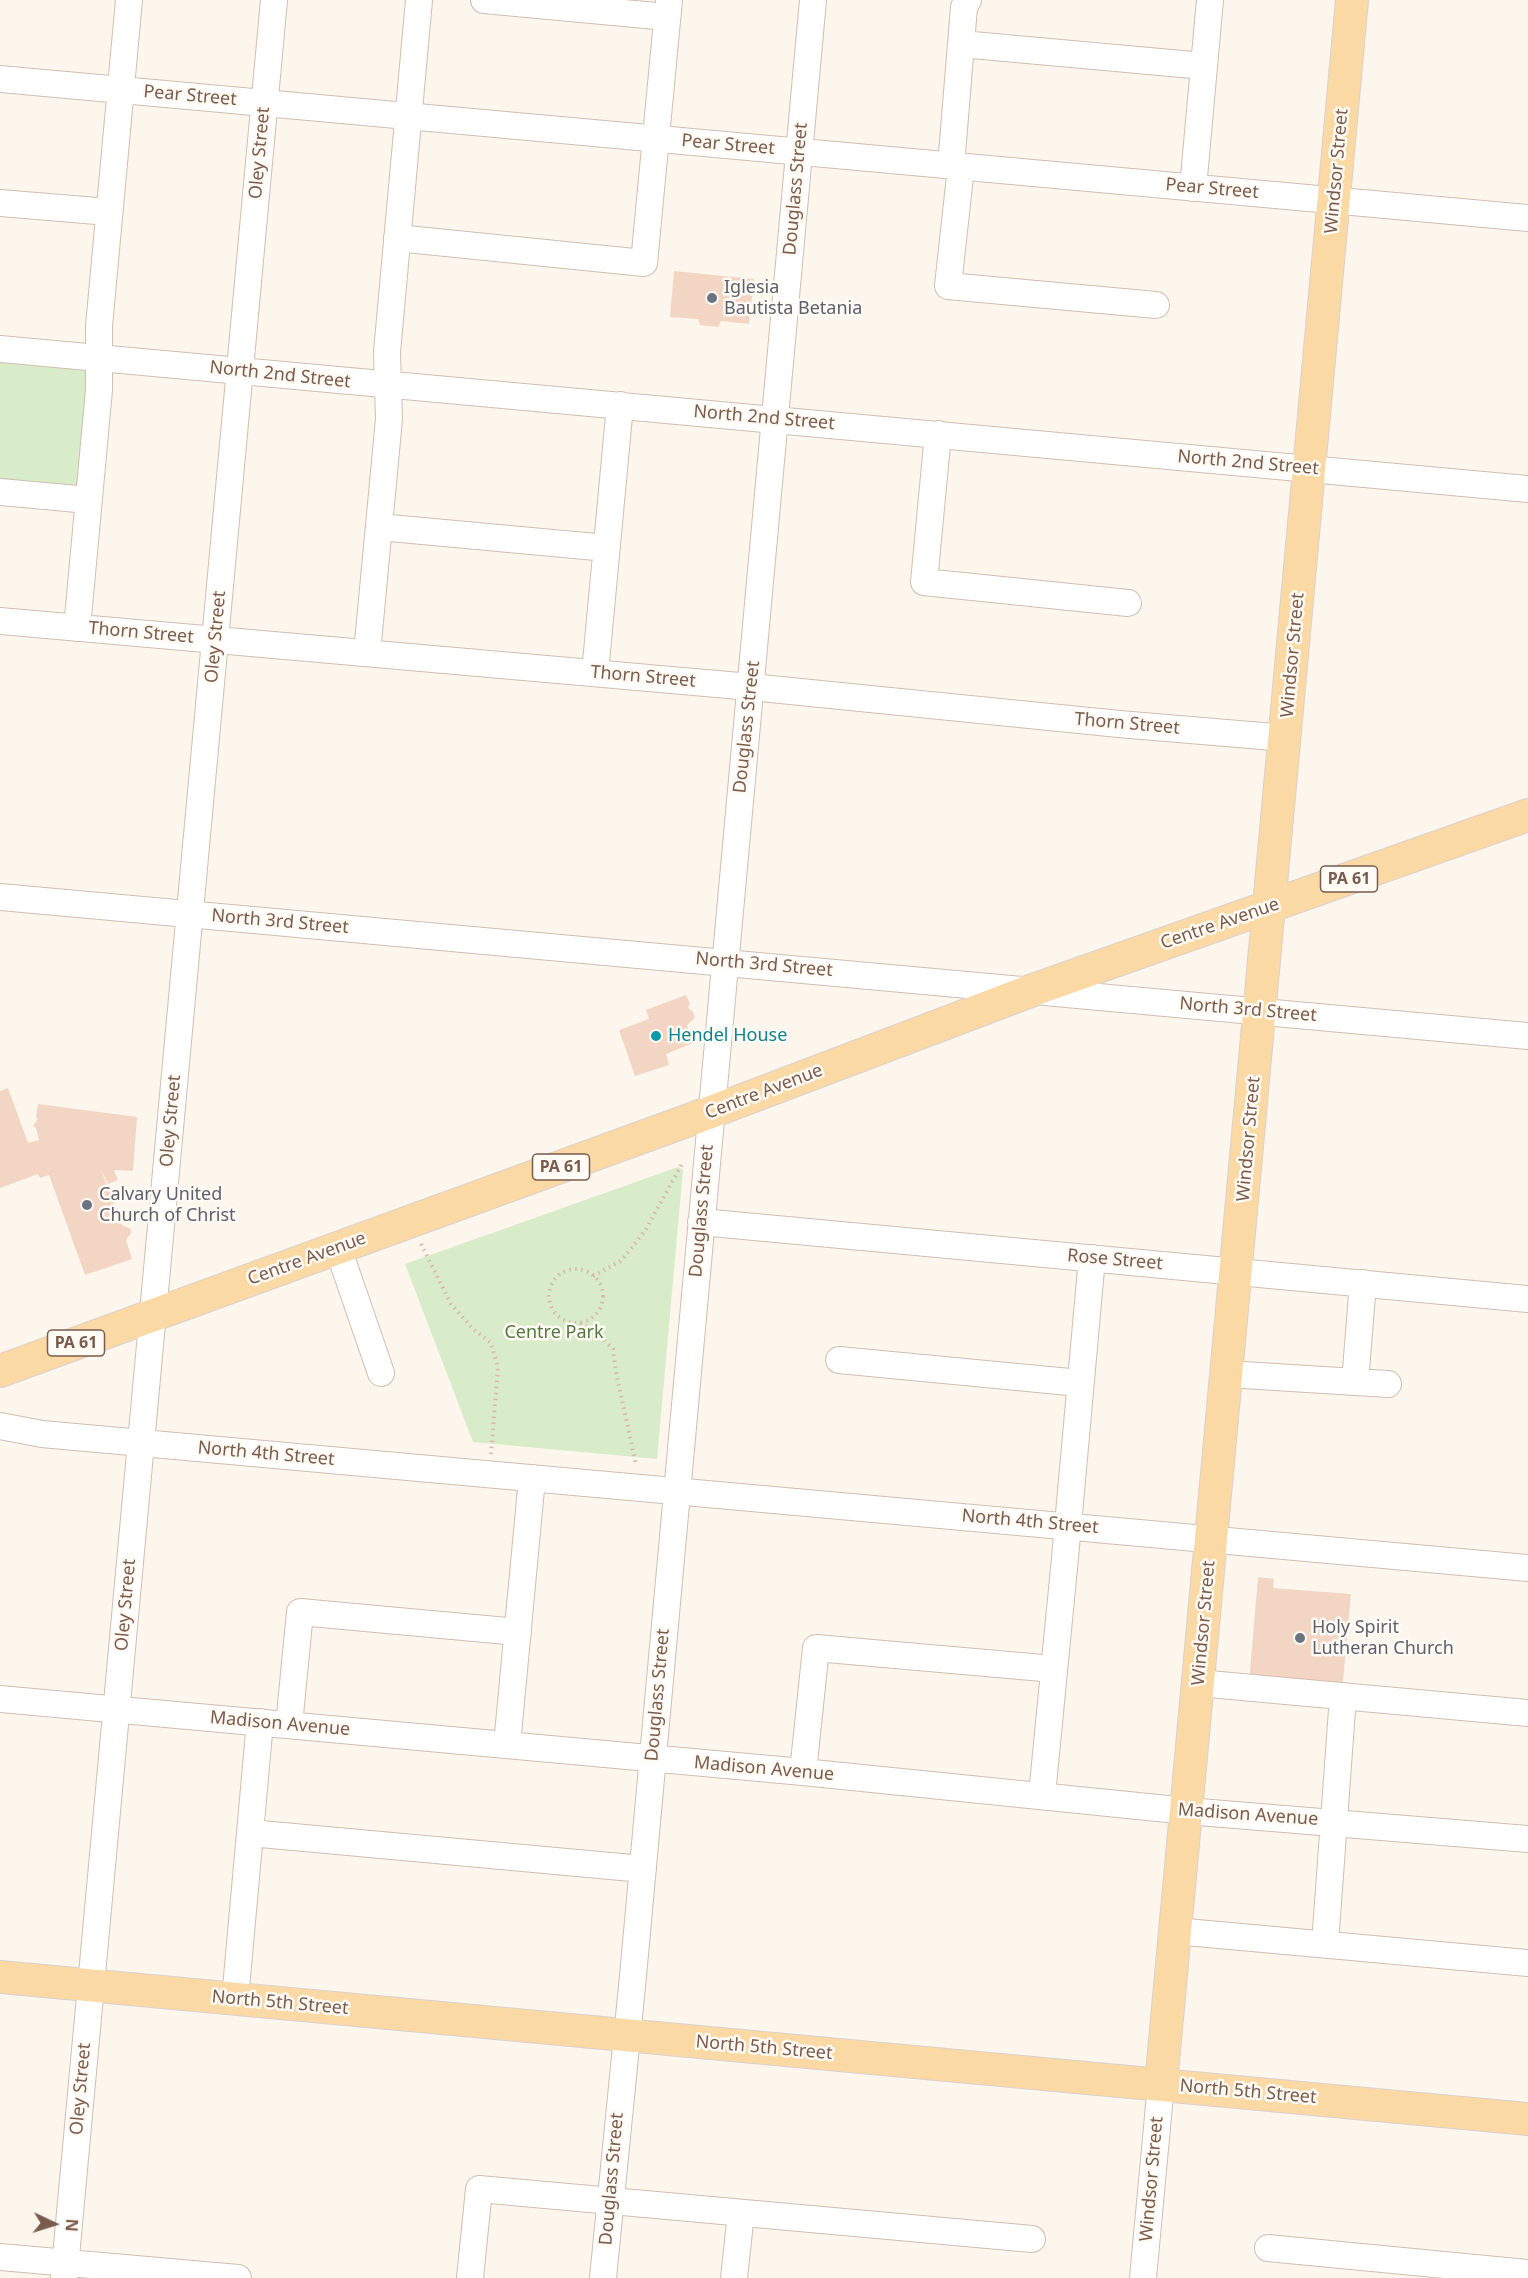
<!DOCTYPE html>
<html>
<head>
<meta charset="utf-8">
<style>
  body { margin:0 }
  #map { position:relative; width:1528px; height:2278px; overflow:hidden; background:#fdf6ec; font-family:"Noto Sans",sans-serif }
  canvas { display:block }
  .north { position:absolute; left:24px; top:2194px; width:60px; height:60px; -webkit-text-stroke:4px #fffaf3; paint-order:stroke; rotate:94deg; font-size:16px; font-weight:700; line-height:24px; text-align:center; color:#7a5c4d }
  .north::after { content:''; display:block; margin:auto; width:21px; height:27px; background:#7a5c4d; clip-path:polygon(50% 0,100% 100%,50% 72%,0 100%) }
</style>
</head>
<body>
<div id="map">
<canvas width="1528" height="2278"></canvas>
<div class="north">N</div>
</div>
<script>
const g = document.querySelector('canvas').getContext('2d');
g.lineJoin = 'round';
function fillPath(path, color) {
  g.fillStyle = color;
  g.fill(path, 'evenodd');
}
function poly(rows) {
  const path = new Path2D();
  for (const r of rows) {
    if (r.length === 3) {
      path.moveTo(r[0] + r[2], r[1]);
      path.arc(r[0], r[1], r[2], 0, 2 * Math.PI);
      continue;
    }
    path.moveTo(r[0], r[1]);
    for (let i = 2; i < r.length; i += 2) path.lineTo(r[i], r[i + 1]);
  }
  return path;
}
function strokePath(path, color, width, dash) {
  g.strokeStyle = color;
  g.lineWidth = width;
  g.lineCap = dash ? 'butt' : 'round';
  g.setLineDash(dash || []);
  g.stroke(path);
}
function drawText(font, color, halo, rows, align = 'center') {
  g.font = font + ' "Noto Sans",sans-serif';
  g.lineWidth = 5;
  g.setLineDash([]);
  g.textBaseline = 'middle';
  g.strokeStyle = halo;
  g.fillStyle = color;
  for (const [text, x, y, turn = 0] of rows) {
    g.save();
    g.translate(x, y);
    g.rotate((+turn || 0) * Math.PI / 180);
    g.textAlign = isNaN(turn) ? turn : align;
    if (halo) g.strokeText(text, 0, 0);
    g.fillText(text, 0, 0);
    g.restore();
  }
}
fillPath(poly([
  [0,362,93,367,83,491,0,484],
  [678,1167,683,1170,657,1459,473,1442,405,1264]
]), '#d8ecc9');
fillPath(poly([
  [674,271,754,279,749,324,721,321,718,327,700,325,698,319,670,317],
  [686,995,690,1003,688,1008,693,1012,695,1018,687,1025,693,1043,666,1054,669,1065,635,1076,619,1030,649,1019,646,1010],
  [8,1088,28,1143,39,1140,36,1128,33,1126,38,1119,36,1117,38,1104,137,1117,133,1171,114,1170,118,1180,108,1184,100,1167,122,1225,131,1229,131,1233,126,1240,132,1259,85,1275,49,1175,40,1178,38,1174,0,1188,0,1091],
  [1258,1577,1274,1579,1273,1588,1351,1594,1342,1692,1249,1683]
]), '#f3d5c3');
const minor = poly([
  [484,0,667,17],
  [961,44,1204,66],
  [0,79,1528,218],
  [951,166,964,7,968,0],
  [961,167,948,286,1156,305],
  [1193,188,1210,0],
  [0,203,109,212],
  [397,238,644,263,669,0],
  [0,349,1528,489],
  [938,434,924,582,1128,603],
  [0,492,88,500],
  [379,527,607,548],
  [0,621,751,687,1119,724,1286,738],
  [77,628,99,390,99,326,129,0],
  [367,653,389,419,387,352,419,0],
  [595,673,620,405],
  [0,897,1528,1036],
  [701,1222,1528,1299],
  [338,1248,381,1373],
  [839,1360,1080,1383],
  [1227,1374,1388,1384],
  [1355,1382,1363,1283],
  [0,1426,42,1434,1528,1568],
  [1198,1683,1528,1713],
  [0,1699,803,1772,1187,1811,1528,1839],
  [289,1725,300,1612,518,1632],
  [507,1745,532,1478],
  [803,1772,816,1648,1054,1669],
  [1042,1795,1065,1558,1092,1258],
  [250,1833,643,1869],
  [1175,1931,1528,1963],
  [1325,1944,1343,1696],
  [235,1999,260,1722],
  [1268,2248,1528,2273],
  [0,2257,238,2278],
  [64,2278,274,0],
  [470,2278,479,2189,1032,2239],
  [603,2278,633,1976,813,0],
  [734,2278,741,2213],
  [1143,2278,1161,2084]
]);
const major = poly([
  [0,1371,711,1112,1033,990,1528,815],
  [0,1977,1528,2119],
  [1161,2084,1352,0]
]);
strokePath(minor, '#d1beb0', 28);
strokePath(major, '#dad1cd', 34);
strokePath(poly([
  [421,1244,451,1304,473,1329,491,1343,498,1367,491,1454],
  [576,1296,27],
  [593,1276,621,1261,645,1231,682,1164],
  [580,1323,595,1331,613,1349,616,1372,636,1465]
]), '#d9b8a5', 4, [1.5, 4.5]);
strokePath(minor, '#fff', 26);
strokePath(major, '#fbd9a5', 32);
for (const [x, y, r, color] of [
  [712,298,6,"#6b7280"],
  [656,1036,6,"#0f9aa8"],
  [87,1205,6,"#6b7280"],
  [1300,1638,6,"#6b7280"]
]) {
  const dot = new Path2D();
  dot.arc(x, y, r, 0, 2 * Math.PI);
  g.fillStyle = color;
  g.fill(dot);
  strokePath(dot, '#fffaf3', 2);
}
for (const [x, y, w] of [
  [1349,879,57],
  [561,1167,57],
  [76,1343,57]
]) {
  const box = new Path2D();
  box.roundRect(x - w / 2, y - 13, w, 26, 4.5);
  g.fillStyle = '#fffaf3';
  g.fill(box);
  strokePath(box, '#7a5c4d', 1.5);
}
drawText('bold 16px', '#7a5c4d', null, [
  ["PA 61",1349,879],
  ["PA 61",561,1167],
  ["PA 61",76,1343]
]);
drawText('18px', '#7a5c4d', '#fffaf3', [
  ["Pear Street",190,96,5],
  ["Pear Street",728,145,5],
  ["Oley Street",260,153,-85],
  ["Windsor Street",1337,171,-85],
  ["Douglass Street",796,189,-85],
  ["Pear Street",1212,189,5],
  ["North 2nd Street",280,375,6],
  ["North 2nd Street",764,418,5],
  ["North 2nd Street",1248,463,5],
  ["Thorn Street",141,633,5],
  ["Oley Street",216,637,-85],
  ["Windsor Street",1293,655,-85],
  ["Thorn Street",643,677,5],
  ["Thorn Street",1127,724,5],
  ["Douglass Street",747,727,-84],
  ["North 3rd Street",280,922,5],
  ["Centre Avenue",1220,924,-19],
  ["North 3rd Street",764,965,5],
  ["North 3rd Street",1248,1010,5],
  ["Centre Avenue",764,1092,-21],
  ["Oley Street",171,1121,-85],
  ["Windsor Street",1249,1139,-85],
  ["Douglass Street",702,1211,-85],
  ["Centre Avenue",307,1259,-20],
  ["Rose Street",1115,1260,5],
  ["North 4th Street",266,1454,5],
  ["North 4th Street",1030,1522,5],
  ["Oley Street",126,1605,-85],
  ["Windsor Street",1204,1623,-85],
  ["Douglass Street",658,1695,-85],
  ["Madison Avenue",280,1724,5],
  ["Madison Avenue",764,1769,5],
  ["Madison Avenue",1248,1815,4],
  ["North 5th Street",280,2003,5],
  ["North 5th Street",764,2048,5],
  ["Oley Street",81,2089,-85],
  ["North 5th Street",1248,2092,5],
  ["Douglass Street",612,2179,-85],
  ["Windsor Street",1152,2179,-85]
]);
drawText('18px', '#5b616d', '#fffaf3', [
  ["Iglesia",724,288],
  ["Bautista Betania",724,309],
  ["Calvary United",99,1195],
  ["Church of Christ",99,1216],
  ["Holy Spirit",1312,1628],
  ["Lutheran Church",1312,1649]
], 'left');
drawText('18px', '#0d838f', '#fffaf3', [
  ["Hendel House",668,1036]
], 'left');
drawText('18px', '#537a41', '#fffaf3', [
  ["Centre Park",554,1333]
]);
</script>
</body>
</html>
